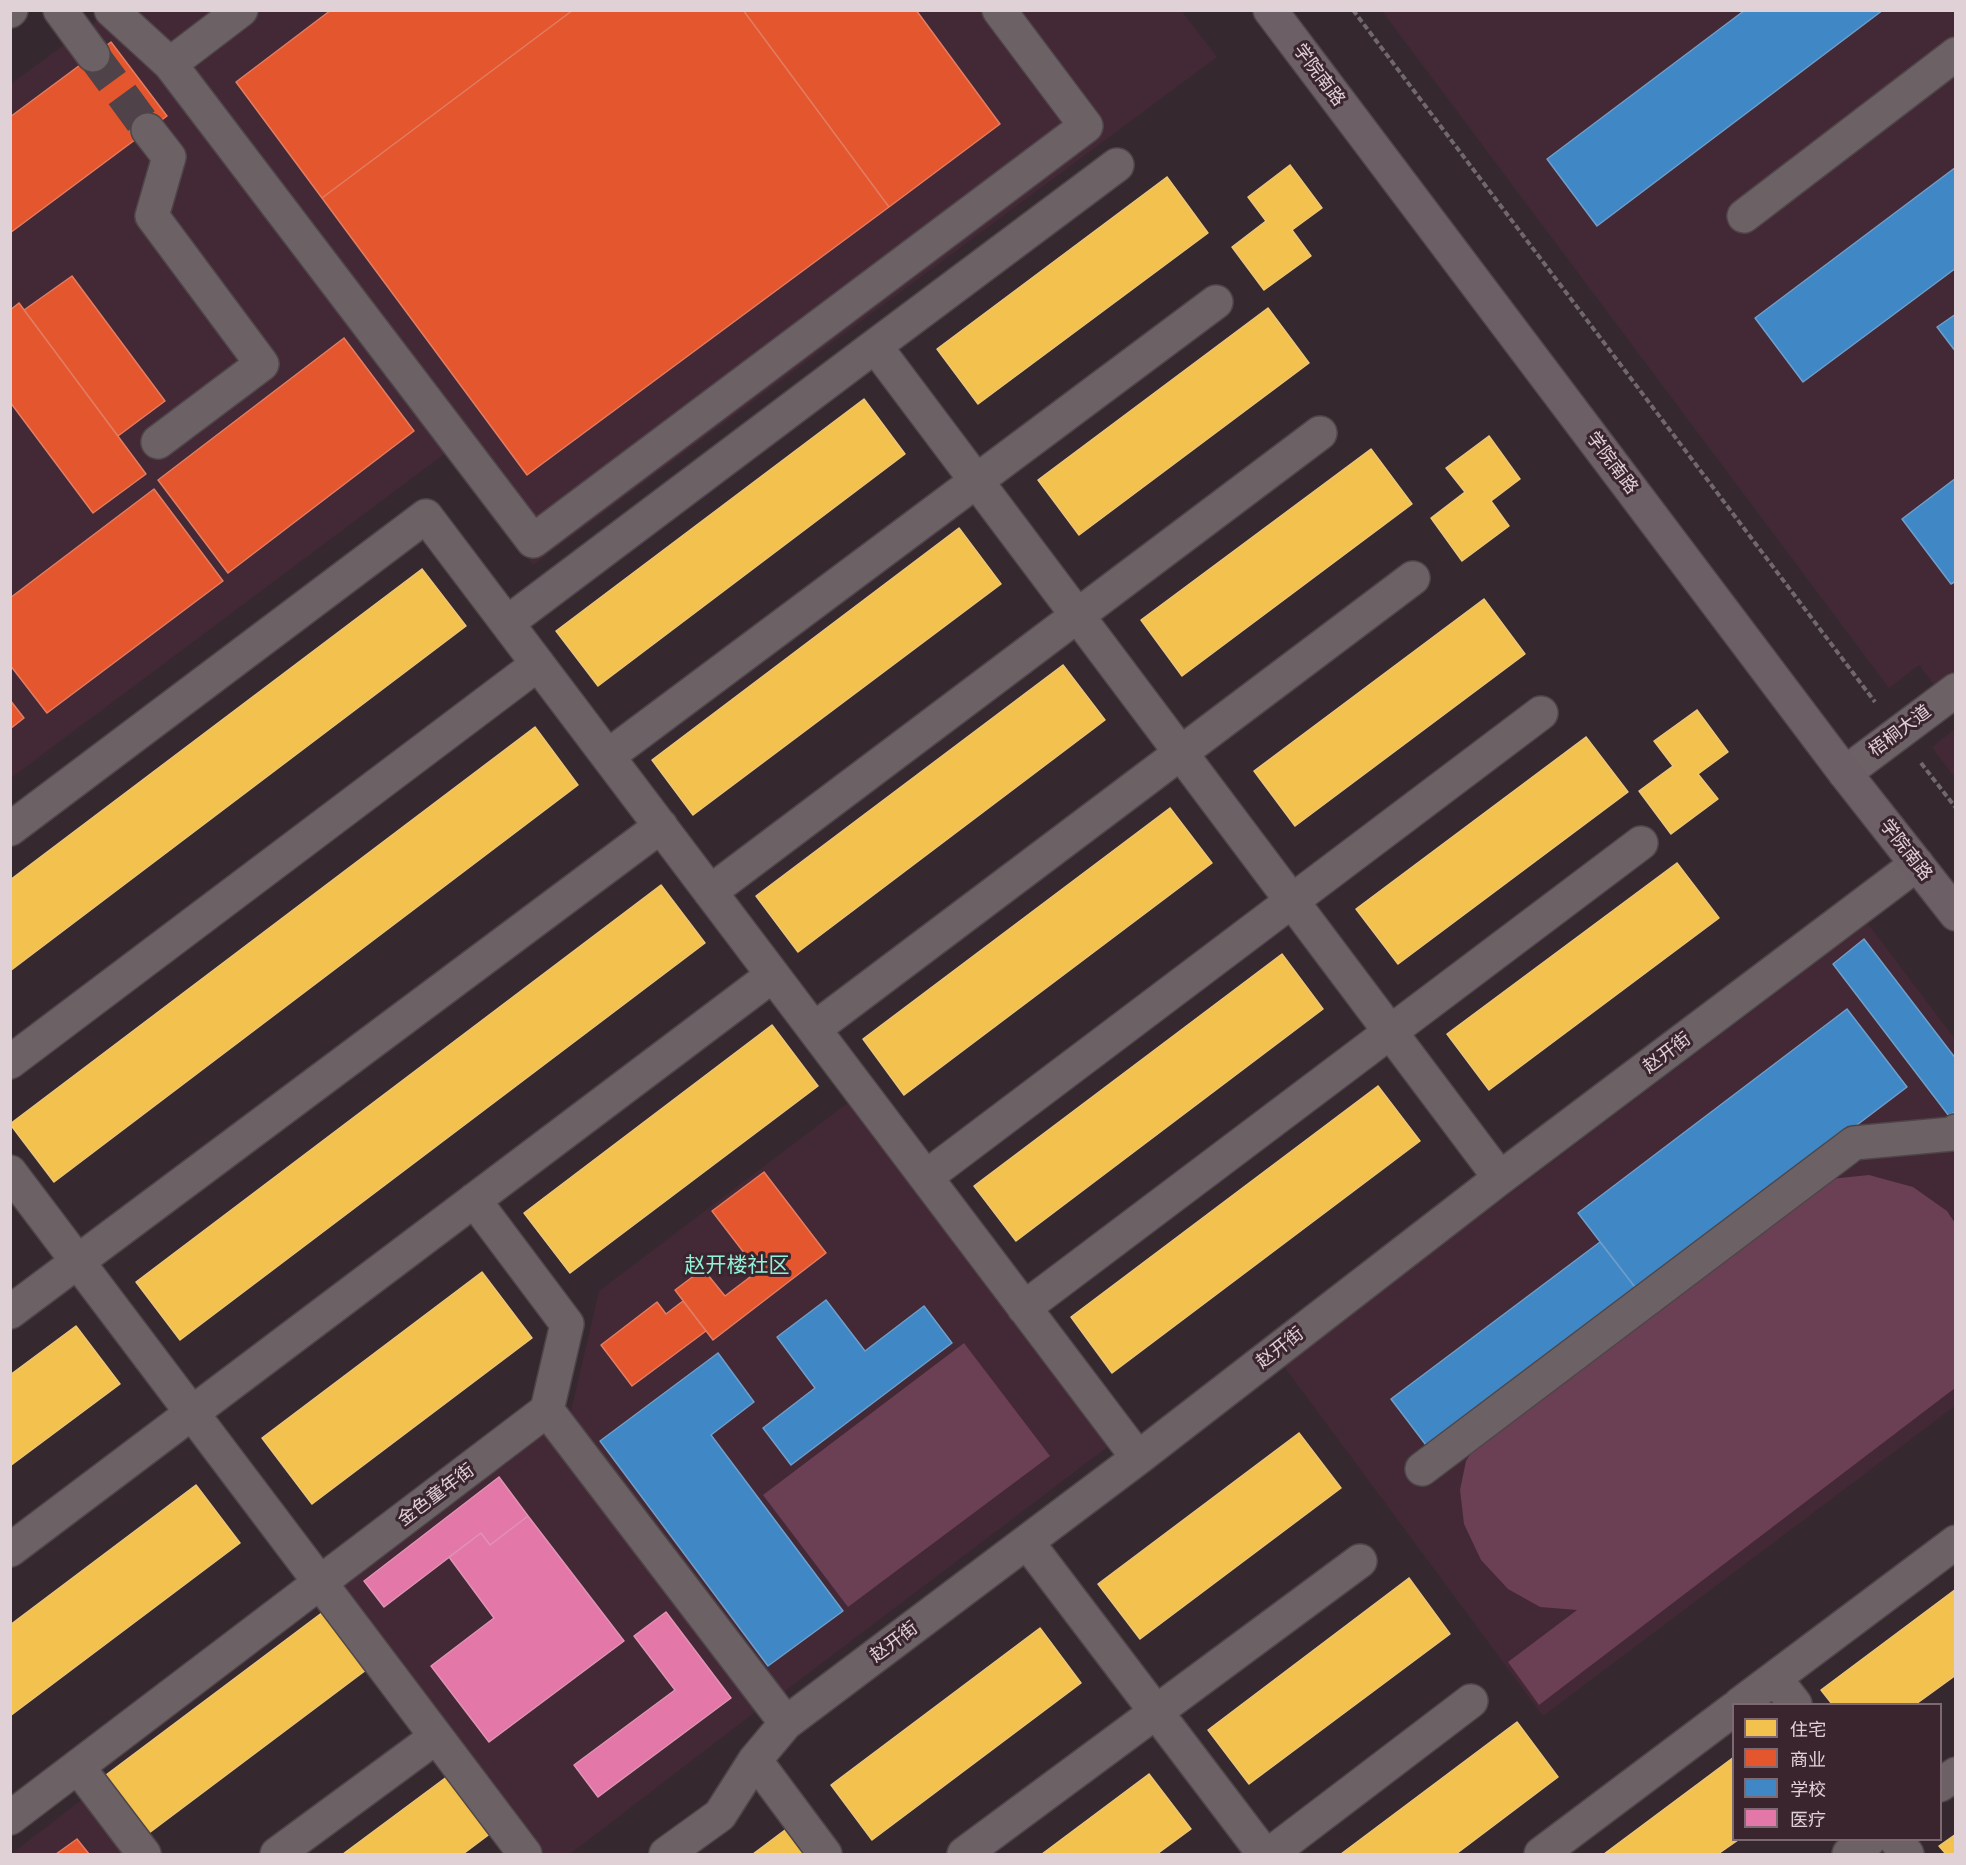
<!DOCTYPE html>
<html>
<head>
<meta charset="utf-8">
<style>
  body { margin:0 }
  #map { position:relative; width:1966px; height:1865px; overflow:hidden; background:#35292f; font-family:"Crimson Pro","Noto Sans SC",serif }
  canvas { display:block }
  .frame { position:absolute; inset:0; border:12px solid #e0d1d7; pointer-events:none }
  .legend { position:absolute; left:1732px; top:1703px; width:210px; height:138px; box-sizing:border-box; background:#3a242e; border:2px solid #7c6972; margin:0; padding:8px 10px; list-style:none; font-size:18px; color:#e0d1d7 }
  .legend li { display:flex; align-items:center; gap:12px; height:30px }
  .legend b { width:30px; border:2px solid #7c6972 }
</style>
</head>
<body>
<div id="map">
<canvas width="1966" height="1865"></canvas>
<div class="frame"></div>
<ul class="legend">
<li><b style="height:16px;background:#f2c14e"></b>住宅</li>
<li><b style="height:16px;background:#e4572e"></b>商业</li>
<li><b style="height:16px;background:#3f88c5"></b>学校</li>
<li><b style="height:16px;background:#e377a8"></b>医疗</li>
</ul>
</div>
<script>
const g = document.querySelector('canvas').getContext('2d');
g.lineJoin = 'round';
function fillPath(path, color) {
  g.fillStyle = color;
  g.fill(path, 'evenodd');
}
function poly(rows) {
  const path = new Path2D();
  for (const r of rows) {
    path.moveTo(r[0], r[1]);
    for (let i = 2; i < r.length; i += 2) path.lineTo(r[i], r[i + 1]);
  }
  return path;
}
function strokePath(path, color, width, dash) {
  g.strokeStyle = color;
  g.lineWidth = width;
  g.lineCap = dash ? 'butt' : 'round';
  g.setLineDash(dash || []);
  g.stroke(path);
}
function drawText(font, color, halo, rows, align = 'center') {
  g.font = font + ' "Crimson Pro","Noto Sans SC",serif';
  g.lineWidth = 6;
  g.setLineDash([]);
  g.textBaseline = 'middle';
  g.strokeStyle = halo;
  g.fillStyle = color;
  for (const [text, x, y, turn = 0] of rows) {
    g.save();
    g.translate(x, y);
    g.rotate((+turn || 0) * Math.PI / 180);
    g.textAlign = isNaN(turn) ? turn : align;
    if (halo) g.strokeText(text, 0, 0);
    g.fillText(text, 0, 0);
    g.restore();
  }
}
fillPath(poly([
  [1181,10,1217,57,533,565,447,452,11,778,11,84,110,11],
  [1382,11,1955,11,1955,712,1919,665,1889,688],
  [1955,729,1955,778,1932,747],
  [1868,924,1955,1039,1955,1406,1543,1716,1283,1365],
  [849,1102,1109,1446,781,1694,570,1415,599,1291],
  [542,1426,759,1709,570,1854,539,1854,333,1586],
  [83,1799,126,1854,11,1854]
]), '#432835');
fillPath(poly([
  [1869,1175,1913,1187,1947,1211,1955,1223,1955,1388,1539,1705,1508,1662,1577,1610,1540,1607,1508,1589,1481,1560,1464,1524,1460,1490,1466,1461,1486,1429,1830,1179],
  [964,1343,1050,1456,848,1607,763,1495]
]), '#6b3f54');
const homes = poly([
  [1290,165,1322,208,1292,230,1311,256,1264,290,1232,247,1266,221,1248,197,1290,165],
  [1167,177,1208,233,978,404,937,349,1167,177],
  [1268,308,1309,363,1079,535,1038,480,1268,308],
  [864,399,905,454,598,686,556,631,864,399],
  [1489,436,1520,479,1491,501,1509,526,1462,561,1431,518,1465,492,1446,468,1489,436],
  [1371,449,1412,504,1182,676,1141,620,1371,449],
  [959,528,1001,584,693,815,652,760,959,528],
  [422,569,466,626,10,971,10,880,422,569],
  [1484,599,1525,654,1295,826,1254,771,1484,599],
  [1063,665,1105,720,798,952,756,896,1063,665],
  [1697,710,1728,752,1698,774,1718,799,1671,834,1639,791,1673,766,1654,741,1697,710],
  [535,727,578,785,54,1182,10,1124,535,727],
  [1586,737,1628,792,1398,964,1356,909,1586,737],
  [1170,808,1212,863,904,1095,863,1039,1170,808],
  [1677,863,1719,918,1489,1090,1447,1034,1677,863],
  [661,885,705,943,180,1340,136,1282,661,885],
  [1282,954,1323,1009,1016,1241,974,1186,1282,954],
  [772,1025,818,1086,570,1273,524,1213,772,1025],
  [1378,1086,1420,1141,1112,1373,1071,1317,1378,1086],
  [482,1272,532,1338,312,1504,262,1438,482,1272],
  [76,1326,120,1384,10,1466,10,1375,76,1326],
  [1299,1433,1341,1488,1140,1639,1098,1584,1299,1433],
  [196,1485,240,1543,10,1716,10,1625,196,1485],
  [1409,1578,1450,1634,1249,1784,1208,1730,1409,1578],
  [1956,1589,1956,1675,1916,1704,1832,1704,1821,1690,1956,1589],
  [331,1606,374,1664,141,1839,98,1781,331,1606],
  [1040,1628,1081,1683,872,1840,831,1785,1040,1628],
  [1517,1722,1558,1777,1456,1854,1341,1854,1517,1722],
  [1734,1757,1734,1840,1738,1840,1718,1854,1604,1854,1734,1757],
  [452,1773,495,1830,463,1854,343,1854,452,1773],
  [1149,1774,1191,1829,1157,1854,1042,1854,1149,1774],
  [789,1827,810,1854,753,1854,789,1827],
  [1956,1834,1956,1854,1946,1854,1939,1846,1956,1834]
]);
fillPath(homes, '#f2c14e');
strokePath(homes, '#edc677', 1.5);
const shops = poly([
  [331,10,573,10,322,198,236,82,331,10],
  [573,10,743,10,889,207,527,475,322,198,573,10],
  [743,10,916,10,1000,124,889,207,743,10],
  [111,42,167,116,10,233,10,117,111,42],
  [72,276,165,401,118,436,24,310,72,276],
  [19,303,146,474,93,513,10,402,10,310,19,303],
  [344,338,414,431,228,573,158,480,344,338],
  [154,489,223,581,47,713,10,665,10,598,154,489],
  [10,700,24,718,10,729,10,700],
  [764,1172,826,1253,713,1340,675,1290,703,1269,725,1296,758,1271,712,1211,764,1172],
  [683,1301,706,1331,632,1386,601,1345,657,1302,666,1314,683,1301],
  [77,1839,89,1854,56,1854,77,1839]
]);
fillPath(shops, '#e4572e');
strokePath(shops, '#e37c61', 1.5);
const schools = poly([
  [1745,10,1883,10,1597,226,1547,159,1745,10],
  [1956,167,1956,268,1803,382,1755,318,1956,167],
  [1956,314,1956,352,1937,327,1956,314],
  [1956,478,1956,581,1951,584,1902,519,1956,478],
  [1864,939,1956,1059,1956,1111,1949,1116,1833,964,1864,939],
  [1847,1009,1907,1087,1638,1291,1578,1213,1847,1009],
  [1600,1242,1638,1291,1429,1449,1391,1399,1600,1242],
  [826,1300,865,1351,924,1306,952,1343,791,1465,763,1428,815,1388,777,1337,826,1300],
  [718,1353,754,1402,711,1435,843,1611,768,1666,600,1441,718,1353]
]);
fillPath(schools, '#3f88c5');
strokePath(schools, '#6f9eca', 1.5);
const health = poly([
  [499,1477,528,1516,490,1545,481,1533,384,1607,364,1581,499,1477],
  [528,1516,624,1641,489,1742,431,1666,494,1618,449,1557,481,1533,490,1545,528,1516],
  [666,1612,731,1698,598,1797,574,1765,675,1690,634,1636,666,1612]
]);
fillPath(health, '#e377a8');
strokePath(health, '#e292b6', 1.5);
strokePath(poly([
  [93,55,148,130]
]), '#4f4248', 33, [33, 16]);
const minor = poly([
  [60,10,93,55],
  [111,10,170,64,533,541,1086,126,999,10],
  [10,11,11,10],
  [170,64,241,10],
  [148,130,169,157,152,216,262,364,158,442],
  [1744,216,1956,54],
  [875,346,1117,165],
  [507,623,875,346,1500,1178],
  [608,756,1216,302],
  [1845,773,1956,690],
  [10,829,426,516,1138,1458],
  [710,892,1320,433],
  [814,1029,1413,578],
  [10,1062,538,664],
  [10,1172,525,1854],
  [926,1177,1541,713],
  [474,1200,567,1324,547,1410],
  [1024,1308,1641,843],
  [10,1312,661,826],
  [1422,1469,1854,1143,1952,1134,1956,1131],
  [1027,1542,1264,1854],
  [10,1550,773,975],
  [1775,1678,1795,1704],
  [1740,1704,1956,1542],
  [755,1760,825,1854],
  [78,1767,144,1854],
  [1940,1785,1956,1774],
  [10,1818,547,1410,786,1723],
  [1896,1840,1907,1854],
  [277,1854,436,1737],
  [666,1854,720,1815,755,1760,786,1723,1138,1458,1500,1178,1917,864],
  [964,1854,1360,1561],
  [1270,1854,1471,1701],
  [1541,1854,1734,1709],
  [1849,1854,1869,1840]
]);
const major = poly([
  [1270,10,1845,773,1956,914]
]);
strokePath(minor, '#4f4549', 36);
strokePath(major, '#4f4549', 36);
strokePath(poly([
  [1353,10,1875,702],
  [1921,763,1956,808]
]), '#71686c', 4, [6, 3]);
strokePath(minor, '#6c6266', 33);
strokePath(major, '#6c5f65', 33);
drawText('18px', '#e0d1d7', '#3a242e', [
  ["学院南路",1319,75,53],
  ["学院南路",1612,463,53],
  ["梧桐大道",1900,731,-37],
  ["学院南路",1906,850,52],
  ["赵开街",1667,1053,-37],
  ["赵开街",1280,1348,-38],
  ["金色童年街",436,1495,-37],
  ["赵开街",894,1642,-37]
]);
drawText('21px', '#91f2d7', '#3a242e', [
  ["赵开楼社区",737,1266]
]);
</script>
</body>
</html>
